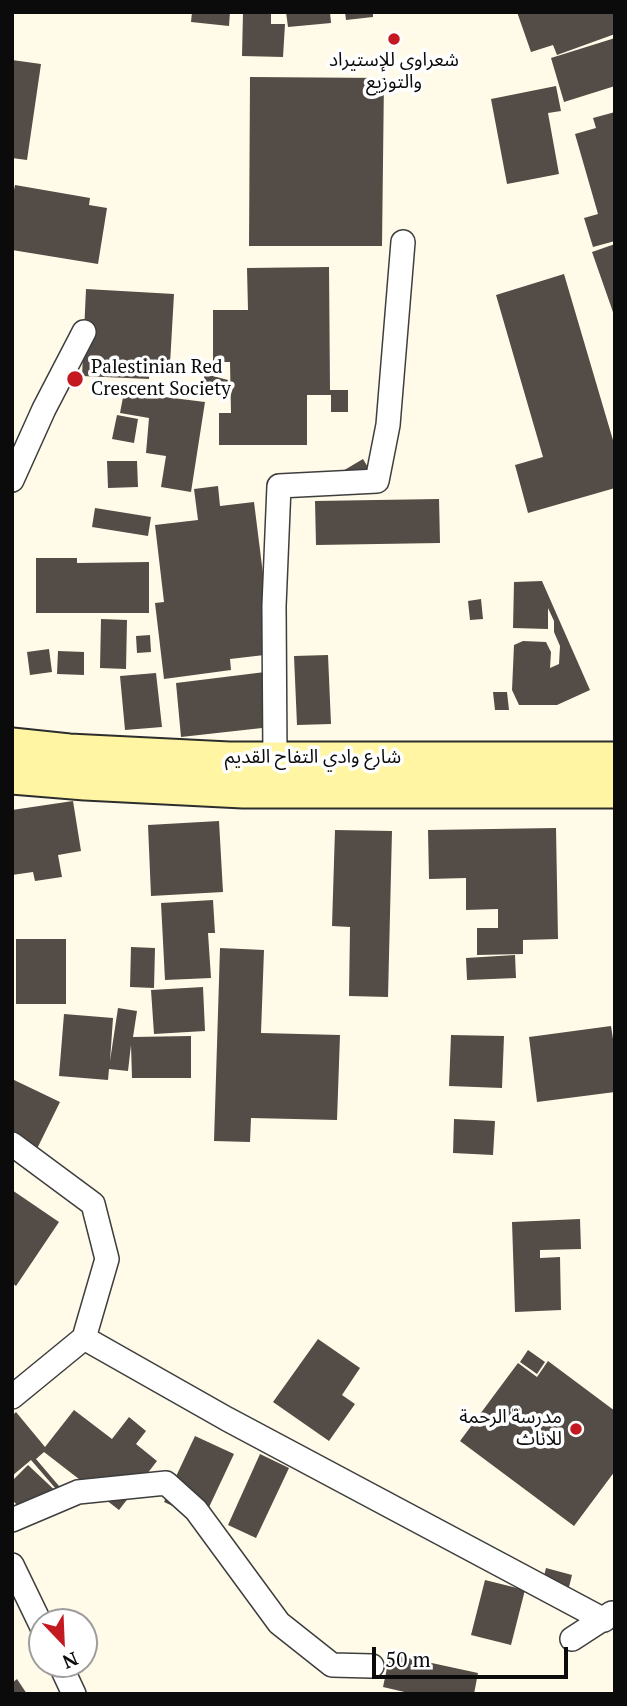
<!DOCTYPE html>
<html>
<head>
<meta charset="utf-8">
<style>
  body { margin:0 }
  #map { position:relative; width:627px; height:1706px; overflow:hidden; background:#fffbe8; font-family:"PT Serif",serif }
  canvas { display:block }
  .frame { position:absolute; inset:0; border:14px solid #0b0b0b; pointer-events:none }
  .north { position:absolute; left:28px; top:1608px; width:70px; height:70px; box-sizing:border-box; background:#fff; border:2px solid #9d9d9d; border-radius:50%; rotate:157deg; font-size:19px; font-weight:700; line-height:28px; text-align:center; color:#0b0b0b }
  .north::after { content:''; display:block; margin:auto; width:24px; height:32px; background:#c51921; clip-path:polygon(50% 0,100% 100%,50% 72%,0 100%) }
  .scale { position:absolute; left:372px; top:1647px; width:196px; height:32px; box-sizing:border-box; border:4px solid #0b0b0b; border-top:0; padding-left:9px; font-size:21px; line-height:24px; white-space:nowrap; color:#0b0b0b; -webkit-text-stroke:5px #fff; paint-order:stroke }
</style>
</head>
<body>
<div id="map">
<canvas width="627" height="1706"></canvas>
<div class="frame"></div>
<div class="north">N</div>
<div class="scale">50 m</div>
</div>
<script>
const g = document.querySelector('canvas').getContext('2d');
g.lineJoin = 'round';
function fillPath(path, color) {
  g.fillStyle = color;
  g.fill(path, 'evenodd');
}
function poly(rows) {
  const path = new Path2D();
  for (const r of rows) {
    path.moveTo(r[0], r[1]);
    for (let i = 2; i < r.length; i += 2) path.lineTo(r[i], r[i + 1]);
  }
  return path;
}
function strokePath(path, color, width, dash) {
  g.strokeStyle = color;
  g.lineWidth = width;
  g.lineCap = dash ? 'butt' : 'round';
  g.setLineDash(dash || []);
  g.stroke(path);
}
function drawText(font, color, halo, rows, align = 'center') {
  g.font = font + ' "PT Serif","Noto Sans Arabic",serif';
  g.lineWidth = 7;
  g.setLineDash([]);
  g.textBaseline = 'middle';
  g.strokeStyle = halo;
  g.fillStyle = color;
  for (const [text, x, y, turn = 0] of rows) {
    g.save();
    g.translate(x, y);
    g.rotate((+turn || 0) * Math.PI / 180);
    g.textAlign = isNaN(turn) ? turn : align;
    if (halo) g.strokeText(text, 0, 0);
    g.fillText(text, 0, 0);
    g.restore();
  }
}
fillPath(poly([
  [192,12,230,12,229,26,191,22],
  [243,12,271,12,271,24,285,24,283,57,242,56],
  [286,12,330,12,331,23,288,27],
  [345,12,373,12,373,17,346,20],
  [517,12,615,12,615,34,557,55,553,45,531,52],
  [615,38,615,86,564,102,551,58],
  [12,60,41,64,27,160,12,158],
  [250,77,384,78,382,246,249,246],
  [556,86,561,111,548,113,559,174,507,184,491,99],
  [615,112,615,241,593,247,584,218,598,214,575,134,596,128,593,118],
  [15,185,90,198,89,205,107,208,98,264,12,250,12,200],
  [615,244,615,315,614,315,592,252],
  [329,267,330,390,348,390,348,412,331,412,331,395,307,395,307,445,219,445,219,413,231,413,230,362,213,362,213,310,248,310,247,268],
  [564,274,615,447,615,488,528,513,515,465,543,457,496,295],
  [86,289,174,294,170,364,150,363,149,379,82,376],
  [205,374,228,380,222,399,200,393],
  [124,392,205,402,191,492,161,487,166,456,146,453,149,418,120,413],
  [117,415,138,419,134,443,112,439],
  [363,459,369,469,347,482,341,472],
  [107,461,137,461,138,487,108,488],
  [218,486,220,506,254,502,273,654,230,659,231,670,164,679,155,603,164,602,155,525,198,520,194,489],
  [439,499,440,543,316,545,315,501],
  [95,508,151,517,148,536,92,527],
  [36,558,77,558,77,563,149,562,149,613,36,613],
  [542,581,590,690,557,705,519,705,512,690,514,645,523,641,546,642,551,652,550,668,559,664,560,646,554,632,554,621,548,608,548,629,513,628,514,582],
  [481,599,483,619,470,620,468,601],
  [101,619,127,620,126,669,100,668],
  [150,635,151,652,137,653,136,636],
  [49,649,52,672,30,675,27,652],
  [58,651,84,652,84,675,57,674],
  [328,655,331,724,297,725,294,656],
  [265,672,271,727,181,737,176,683],
  [156,673,162,727,125,730,120,676],
  [493,692,507,692,509,710,495,710],
  [73,801,81,851,58,855,62,877,35,881,33,872,12,875,12,810],
  [219,821,223,892,151,896,148,825],
  [556,828,558,939,523,940,523,954,477,955,477,928,498,928,498,909,466,910,466,878,429,879,428,830],
  [335,830,392,831,388,997,349,996,350,927,332,926],
  [213,900,215,933,208,933,211,978,165,980,161,903],
  [16,939,66,939,66,1004,16,1004],
  [131,947,155,948,154,988,130,987],
  [220,948,264,950,261,1033,340,1035,337,1120,251,1118,250,1142,214,1141],
  [515,955,516,978,467,980,466,958],
  [203,987,205,1031,154,1034,151,990],
  [118,1008,137,1011,133,1037,191,1036,191,1078,132,1078,131,1045,128,1071,109,1069,108,1080,59,1076,64,1014,113,1018,110,1061],
  [611,1026,615,1052,615,1092,537,1102,529,1037],
  [451,1035,504,1036,502,1088,449,1086],
  [12,1079,60,1102,31,1161,12,1152],
  [454,1119,495,1121,493,1155,453,1153],
  [12,1190,59,1222,16,1286,12,1283],
  [580,1219,581,1249,540,1250,540,1258,560,1257,561,1310,515,1312,512,1222],
  [318,1339,360,1368,342,1395,355,1404,329,1441,273,1402],
  [528,1350,545,1362,537,1374,520,1362],
  [548,1361,615,1411,615,1471,574,1526,460,1441,518,1363,537,1377],
  [74,1410,112,1439,129,1417,146,1431,136,1444,157,1461,119,1510,44,1452,36,1459,65,1493,62,1496,31,1460,12,1476,12,1416,16,1412,45,1447],
  [195,1436,234,1454,203,1520,164,1502],
  [260,1454,289,1468,256,1538,228,1525],
  [28,1465,61,1496,36,1523,12,1500,12,1481],
  [546,1568,572,1575,566,1599,540,1592],
  [485,1580,525,1590,511,1645,471,1635],
  [390,1654,478,1673,474,1694,413,1694,383,1687],
  [17,1679,27,1694,12,1694,12,1683]
]), '#544c46');
const street = poly([
  [12,480,44,409,84,332],
  [275,759,274,606,279,486,377,481,388,425,403,242],
  [12,1144,93,1204,107,1259,84,1338,12,1397],
  [84,1338,227,1419,604,1620],
  [12,1520,78,1492,166,1483,196,1510,279,1623,332,1665,372,1666],
  [12,1565,42,1627],
  [572,1639,612,1613],
  [60,1664,74,1694]
]);
const secondary = poly([
  [12,745,69,751,229,759,615,759],
  [12,777,85,783,243,791,615,791]
]);
strokePath(street, '#3e3e3e', 26);
strokePath(secondary, '#2d2d2d', 37);
strokePath(street, '#fff', 23);
strokePath(secondary, '#fff5a3', 33);
for (const [x, y, r, color] of [
  [394,39,7,"#c51921"],
  [75,379,9,"#c51921"],
  [576,1429,7,"#c51921"]
]) {
  const dot = new Path2D();
  dot.arc(x, y, r, 0, 2 * Math.PI);
  g.fillStyle = color;
  g.fill(dot);
  strokePath(dot, '#fff', 2.5);
}
drawText('19px', '#0b0b0b', '#fff', [
  ["شعراوي للإستيراد",394,61],
  ["والتوزيع",394,83],
  ["Palestinian Red",91,368,"left"],
  ["Crescent Society",91,390,"left"],
  ["مدرسة الرحمة",562,1418,"right"],
  ["للاناث",562,1440,"right"]
]);
drawText('19px', '#0b0b0b', '#fff', [
  ["شارع وادي التفاح القديم",313,758]
]);
</script>
</body>
</html>
